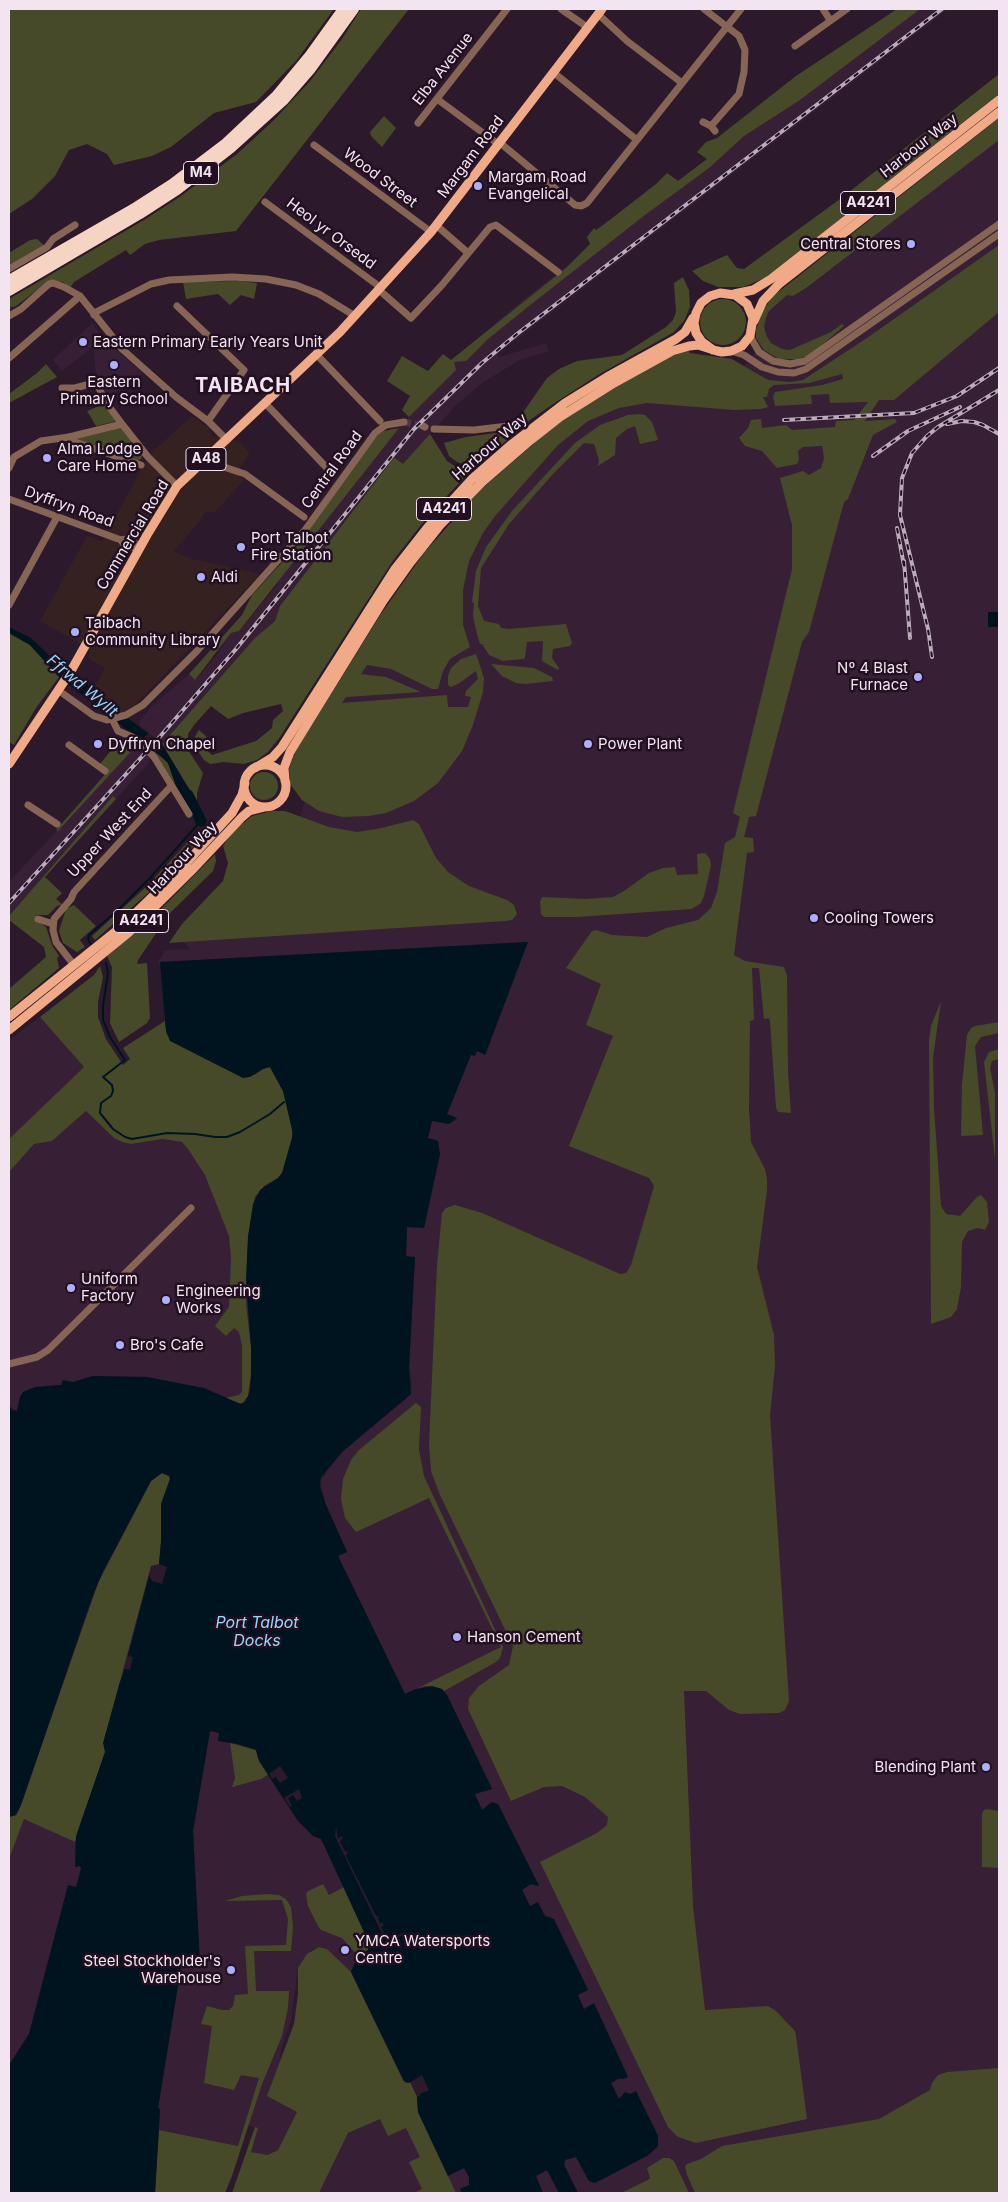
<!DOCTYPE html>
<html>
<head>
<meta charset="utf-8">
<style>
  body { margin:0 }
  #map { position:relative; width:1008px; height:2202px; overflow:hidden; background:#2c192b; font-family:Inter,sans-serif }
  canvas { display:block }
  .frame { position:absolute; inset:0; border:10px solid #f2e4f1; pointer-events:none }
</style>
</head>
<body>
<div id="map">
<canvas width="1008" height="2202"></canvas>
<div class="frame"></div>
</div>
<script>
const g = document.querySelector('canvas').getContext('2d');
g.lineJoin = 'round';
function fillPath(path, color) {
  g.fillStyle = color;
  g.fill(path, 'evenodd');
}
function poly(rows) {
  const path = new Path2D();
  for (const r of rows) {
    if (r.length === 3) {
      path.moveTo(r[0] + r[2], r[1]);
      path.arc(r[0], r[1], r[2], 0, 2 * Math.PI);
      continue;
    }
    path.moveTo(r[0], r[1]);
    for (let i = 2; i < r.length; i += 2) path.lineTo(r[i], r[i + 1]);
  }
  return path;
}
function strokePath(path, color, width, dash) {
  g.strokeStyle = color;
  g.lineWidth = width;
  g.lineCap = dash ? 'butt' : 'round';
  g.setLineDash(dash || []);
  g.stroke(path);
}
function drawText(font, color, halo, rows, align = 'center') {
  g.font = font + ' Inter,sans-serif';
  g.lineWidth = 5;
  g.setLineDash([]);
  g.textBaseline = 'middle';
  g.strokeStyle = halo;
  g.fillStyle = color;
  for (const [text, x, y, turn = 0] of rows) {
    g.save();
    g.translate(x, y);
    g.rotate((+turn || 0) * Math.PI / 180);
    g.textAlign = isNaN(turn) ? turn : align;
    if (halo) g.strokeText(text, 0, 0);
    g.fillText(text, 0, 0);
    g.restore();
  }
}
fillPath(poly([
  [192,416,210,429,208,431,213,436,238,441,250,453,240,468,238,477,245,479,214,513,206,511,198,523,174,551,188,558,260,574,135,705,121,712,109,704,94,689,105,668,89,659,90,652,81,644,40,621,87,536,102,541,150,454]
]), '#352220');
fillPath(poly([
  [910,9,948,9,497,354,499,357,546,343,549,351,520,360,485,381,456,405,403,465,393,459,280,606,275,621,255,638,151,756,148,764,116,799,113,796,9,916,9,882,149,732,140,726,139,722,152,706,189,674,195,680,216,656,231,633,239,631,277,585,279,570,390,429,399,428,409,417,448,363,524,299,676,182],
  [999,118,999,2193,578,2193,564,2165,565,2160,576,2157,589,2181,595,2183,653,2152,657,2148,658,2136,636,2091,630,2094,625,2093,619,2099,611,2082,628,2077,594,2004,584,2009,577,1995,588,1989,551,1917,545,1916,530,1906,522,1889,531,1884,539,1885,500,1808,498,1804,482,1810,474,1794,492,1788,447,1695,444,1691,416,1689,405,1694,338,1556,347,1551,326,1505,320,1481,342,1452,406,1399,412,1385,409,1368,415,1258,406,1257,407,1227,424,1227,440,1154,436,1140,428,1138,432,1120,449,1124,457,1119,447,1114,471,1055,477,1051,486,1054,527,942,160,962,160,965,158,963,165,950,190,949,178,935,297,827,308,791,311,752,367,664,443,556,542,454,626,391,739,373,760,346,756,338,756,330,772,297],
  [92,323,105,340,143,373,108,399,96,376,93,347,62,371,53,360],
  [40,1017,84,1067,9,1139,9,1040],
  [86,1111,114,1138,122,1142,131,1144,162,1139,190,1144,200,1148,246,1279,251,1347,240,1404,204,1388,147,1377,93,1376,61,1385,31,1389,23,1392,20,1397,17,1411,11,1408,9,1404,9,1172,34,1144,52,1141],
  [210,1731,220,1732,218,1740,238,1744,259,1761,298,1821,322,1840,368,1941,358,1956,351,1972,327,1949,321,1947,312,1950,298,1968,291,2020,282,2046,279,2067,267,2096,326,2127,264,2156,251,2152,248,2145,255,2128,248,2125,238,2146,159,2130,160,2109,158,2109,181,1967,200,1965,193,1831],
  [24,1819,75,1842,75,1867,81,1866,81,1869,76,1888,68,1886,29,2034,9,2065,9,1859],
  [412,2104,448,2176,464,2168,469,2177,469,2185,460,2189,462,2193,319,2193,348,2133],
  [545,2171,548,2171,559,2193,543,2193,536,2176]
]), '#371f36');
fillPath(poly([
  [9,9,334,9,296,61,256,102,214,113,171,147,152,156,114,165,107,154,87,144,69,150,55,176,32,199,9,214],
  [361,9,409,9,236,231,159,240,145,244,130,255,126,250,74,282,70,288,63,282,49,281,16,306,9,308,9,299,144,220,181,196,237,154,275,119,311,80,342,39],
  [897,9,920,9,800,100,744,136,709,168,645,215,529,306,488,339,466,361,454,362,456,370,409,417,402,410,410,396,387,381,402,356,428,371,443,354,451,360,566,268,590,244,587,237,594,228,596,230,611,219,656,184,667,173,678,181,707,159,697,152,706,142,717,138,796,76],
  [999,74,999,94,765,278,743,287,718,287,703,281,692,271,727,255,737,268,744,269,840,199],
  [384,116,396,128,382,147,371,136,370,132],
  [999,118,999,140,806,288,793,296,787,295,768,312,764,326,766,335,771,343,782,349,790,350,831,332,842,324,844,326,810,355,797,359,779,359,764,350,756,338,756,330,761,314,772,297],
  [37,239,44,245,9,265,9,253,30,240],
  [999,245,999,312,894,400,879,400,865,421,895,419,897,422,873,435,848,499,844,502,809,632,802,642,756,816,749,817,744,837,753,838,754,852,747,853,734,955,745,961,784,967,787,976,788,1071,791,1113,778,1112,776,1108,770,1022,769,1018,764,1019,759,968,752,968,754,1020,750,1021,749,1109,751,1142,765,1169,767,1179,767,1190,757,1267,774,1335,775,1366,770,1415,789,1701,785,1710,779,1713,740,1714,729,1710,706,1691,684,1691,693,1906,705,2010,768,2006,776,2011,795,2031,796,2036,807,2119,696,2143,678,2137,668,2127,540,1862,597,1833,607,1825,608,1817,585,1797,562,1786,544,1787,511,1801,468,1709,469,1698,479,1686,509,1665,513,1646,440,1495,431,1471,429,1444,437,1265,442,1213,446,1208,455,1205,482,1213,620,1274,626,1273,631,1265,654,1186,649,1178,569,1146,613,1036,586,1025,601,984,566,968,592,931,596,930,612,935,647,937,666,928,698,920,711,908,717,892,725,843,735,837,740,817,733,813,792,569,792,525,780,478,803,471,809,475,821,468,824,458,822,446,803,447,798,451,799,460,797,464,777,468,762,451,745,446,739,438,748,428,751,420,761,419,762,428,786,425,792,430,835,427,836,421,854,420,868,402,830,403,829,394,811,395,812,404,775,406,773,397,775,392,822,385,843,379,842,374,809,383,774,385,769,389,767,397,763,397,768,407,761,409,734,410,647,403,619,408,588,421,558,445,495,516,483,533,469,561,463,590,463,625,470,647,450,659,443,671,438,689,432,689,391,669,367,665,361,674,386,677,421,692,346,697,342,703,447,695,448,707,468,707,471,697,465,696,466,691,478,679,476,671,458,684,451,687,448,685,448,676,451,668,461,659,476,654,484,678,483,692,473,725,462,751,438,783,414,801,386,813,369,816,342,817,319,811,302,800,290,784,289,769,295,752,381,614,424,553,478,492,554,426,607,391,665,359,688,350,690,353,732,359,768,380,790,382,803,380,867,338],
  [683,277,689,290,690,307,684,321,674,332,598,375,553,404,530,420,482,462,463,464,457,462,449,456,444,443,466,437,510,431,547,378,559,369,577,361,622,355,666,327,673,320,676,312,674,283],
  [241,281,257,283,254,299,241,295,230,305,218,294,186,299,183,282],
  [723,322,23],
  [46,364,57,377,9,403,9,394,37,373],
  [104,404,117,421,96,426,87,411],
  [638,414,645,415,652,422,658,440,640,444,635,426,627,429,616,438,615,455,598,466,599,460,594,444,584,443,552,475,509,524,481,568,478,606,484,621,499,624,501,628,509,629,566,624,572,643,570,646,553,649,552,658,559,668,558,670,542,661,543,641,527,642,525,658,523,659,503,661,489,655,482,644,480,644,477,634,473,616,474,603,472,602,476,571,486,547,512,511,575,443,600,425,628,415],
  [121,426,143,455,141,459,136,461,76,440,76,438],
  [399,428,239,631,231,633,195,680,189,674,242,615,252,595,296,547,377,436,384,431],
  [430,434,447,461,464,472,463,479,428,516,392,562,280,737,268,752,257,760,244,764,224,762,210,764,204,760,197,750,194,738,199,730,207,737,201,745,212,755,256,741,272,728,273,720,283,711,281,704,243,713,228,719,211,706,194,725,188,734,188,750,203,773,197,793,197,802,162,744,255,638,275,621,280,606,393,459,395,458,403,464],
  [9,633,30,645,59,677,36,708,14,745,9,742],
  [491,664,534,668,552,677,553,681,526,684,516,683,502,676],
  [120,739,132,740,138,744,58,831,56,830,63,822,108,771,100,764],
  [155,752,168,763,176,786],
  [264,786,14],
  [113,796,116,799,45,877,62,893,56,899,63,905,57,906,48,915,36,915,35,921,41,923,46,927,52,945,59,956,57,958,59,968,9,1010,9,989,46,957,44,947,9,920,9,916],
  [272,811,285,811,329,827,357,832,377,829,413,820,419,824,436,858,448,872,469,886,507,900,514,905,517,914,512,920,505,921,169,943,182,924,223,881,228,863,223,846,232,832,252,816],
  [200,829,204,836,156,886,95,940,92,936,147,886],
  [705,853,710,859,711,866,704,896,701,903,692,909,577,917,544,917,541,914,540,902,542,897,586,899,613,897,624,891,649,873,663,868,675,867,677,875,698,874,697,854],
  [215,854,216,861,213,871,169,914,138,960,137,964,147,963,150,1018,147,1023,119,1042,110,1023,112,967,107,956,162,908],
  [74,905,96,926,80,940,85,947,77,952,63,943,59,931,66,909],
  [100,966,103,977,98,1002,98,1017,106,1039,123,1065,130,1059,123,1048,165,1021,167,1035,254,1075,263,1069,270,1067,283,1091,292,1126,292,1143,282,1173,278,1178,264,1186,255,1197,248,1237,246,1304,251,1347,251,1375,248,1396,242,1404,226,1398,239,1395,242,1392,242,1346,239,1332,234,1328,226,1336,215,1326,229,1307,231,1258,229,1236,205,1175,188,1149,182,1142,162,1139,131,1144,122,1142,114,1138,86,1111,52,1141,34,1144,9,1172,9,1139,84,1067,40,1017,94,975],
  [941,1001,933,1058,934,1108,941,1206,946,1214,960,1216,977,1197,981,1195,987,1202,989,1222,985,1230,978,1228,968,1231,962,1242,961,1287,957,1309,951,1317,931,1324,929,1039,931,1026],
  [999,1022,999,1033,981,1037,975,1046,983,1135,961,1136,962,1084,967,1035,971,1028,975,1026],
  [999,1049,999,1059,992,1061,990,1068,995,1093,995,1159,984,1062,989,1052],
  [416,1403,421,1407,419,1450,424,1476,503,1647,500,1658,496,1662,444,1691,442,1689,425,1686,416,1689,501,1647,429,1498,356,1532,345,1518,341,1499,343,1479,351,1460,359,1450],
  [162,1473,169,1476,170,1479,161,1504,161,1542,159,1564,151,1566,119,1685,105,1752,75,1842,24,1819,9,1859,9,1817,16,1815,21,1805,98,1583,151,1481],
  [230,1743,256,1750,258,1758,269,1774,261,1779,232,1787,235,1778],
  [986,1809,999,1811,999,1868,982,1867,982,1815,983,1811],
  [323,1884,329,1895,344,1887,369,1943,368,1950,366,1952,358,1956,342,1938,321,1930,318,1926,308,1906,306,1894,308,1891],
  [267,1894,279,1895,286,1899,291,1907,293,1927,291,1951,254,1951,256,1991,289,1991,288,2008,282,2036,262,2084,232,2176,225,2193,155,2193,159,2130,238,2146,259,2078,241,2075,234,2090,204,2083,212,2026,201,2024,207,2006,222,2010,229,2010,233,2006,235,1995,248,1994,245,1946,286,1945,288,1919,282,1900,225,1901,242,1896],
  [319,1947,327,1949,351,1972,403,2080,406,2083,410,2082,417,2097,418,2112,456,2193,414,2193,422,2189,409,2162,420,2157,406,2128,388,2136,380,2119,348,2133,319,2193,232,2193,255,2127,258,2128,251,2152,267,2155,278,2150,297,2112,267,2096,294,2024,298,1994,298,1968,307,1954],
  [999,2068,999,2193,695,2193,687,2175,685,2166,687,2164,701,2159,722,2146,879,2119,930,2090,932,2083,938,2075,947,2072],
  [663,2158,669,2158,674,2161,689,2193,621,2193,648,2180,650,2178,647,2168]
]), '#474a28');
fillPath(poly([
  [988,612,999,612,999,627,988,627],
  [9,627,31,638,56,662,77,675,109,704,162,744,199,806,191,811,176,786,168,763,162,757,59,677,30,645,9,633],
  [528,942,485,1055,477,1051,475,1056,471,1055,447,1114,457,1118,449,1124,432,1121,428,1138,438,1141,440,1154,424,1228,407,1227,406,1256,415,1257,409,1368,411,1394,342,1452,321,1477,320,1487,326,1505,347,1552,338,1556,405,1694,416,1689,432,1686,442,1689,447,1695,492,1789,475,1794,482,1810,492,1802,498,1804,539,1886,531,1884,522,1890,530,1906,538,1902,545,1916,554,1919,588,1990,578,1995,584,2009,594,2003,628,2077,623,2079,619,2078,611,2083,619,2099,625,2092,630,2094,636,2091,658,2136,658,2146,647,2156,595,2183,589,2181,576,2157,565,2160,564,2165,578,2193,559,2193,547,2170,536,2176,543,2193,462,2193,460,2189,469,2185,469,2177,464,2168,448,2176,418,2112,417,2097,420,2096,420,2094,429,2090,422,2075,409,2083,404,2081,351,1972,358,1956,368,1950,369,1943,323,1843,321,1839,313,1836,298,1821,259,1761,256,1750,238,1744,218,1741,219,1733,210,1731,193,1831,200,1965,181,1967,158,2108,160,2109,155,2193,9,2193,9,2065,29,2034,68,1885,76,1887,81,1869,80,1866,75,1867,76,1836,105,1752,103,1743,119,1685,125,1669,130,1670,133,1657,128,1656,149,1576,152,1581,162,1584,167,1567,159,1564,161,1542,161,1504,170,1479,169,1476,162,1473,151,1481,102,1573,89,1606,21,1805,16,1815,9,1817,9,1404,12,1410,17,1411,20,1397,23,1392,35,1387,61,1385,63,1380,73,1382,93,1376,147,1377,204,1388,240,1404,245,1402,250,1392,251,1375,251,1347,246,1279,248,1237,253,1204,260,1190,278,1178,282,1173,293,1134,283,1091,270,1067,263,1069,250,1077,243,1078,170,1041,166,1031,160,962]
]), '#001420');
fillPath(poly([
  [149,733,162,745,155,752,142,739],
  [280,1766,288,1778,280,1783,276,1777,272,1779,269,1774],
  [299,1789,302,1798,297,1801,293,1795,288,1798,292,1806,290,1807,284,1798],
  [336,1827,338,1839,341,1836,343,1838,340,1842,345,1851,348,1852,346,1856,376,1916,379,1917,378,1919,380,1923,382,1923,384,1925,381,1927,386,1936,390,1938,405,1932,406,1934,390,1940,384,1938,335,1836]
]), '#2c192b');
strokePath(poly([
  [91,944,88,939,89,935,119,909,149,879,201,821],
  [106,963,108,973,103,1006,103,1020,110,1037,125,1060,103,1077,112,1085,113,1091,111,1096,101,1103,100,1113,113,1129,125,1137,132,1139,167,1133,195,1134,215,1137,227,1137,240,1132,270,1114,284,1102]
]), '#001420', 2);
strokePath(poly([
  [188,795,201,821]
]), '#001420', 11);
strokePath(poly([
  [404,422,423,426]
]), '#4a3749', 7, [7, 3.5]);
strokePath(poly([
  [561,9,587,27],
  [704,9,739,36,745,50,744,72,739,94,711,126],
  [823,9,830,20],
  [598,14,627,41,682,83],
  [795,46,847,9],
  [553,72,637,140],
  [437,99,498,144],
  [703,122,711,126,715,131],
  [418,123,507,9],
  [499,142,575,205,581,206,587,203,741,9],
  [314,145,431,232],
  [265,202,380,287],
  [436,225,467,252],
  [9,269,47,247,53,239,75,225],
  [378,289,411,318,442,285,490,227,496,225,558,272],
  [177,306,244,370,208,421],
  [94,315,96,312,151,284,169,280,232,277,266,279,296,285,319,294,355,316],
  [9,316,21,309,49,284,53,283,64,287,80,296,122,349,176,397,208,421,227,440],
  [750,336,759,352,773,361,790,364,805,361,999,224],
  [731,351,744,355,762,367,778,372,794,373,806,369,999,234],
  [317,355,380,421],
  [9,358,80,296],
  [62,388,75,388,94,383,97,384,105,401,122,424,148,457,177,486],
  [266,404,326,467],
  [423,426,425,427],
  [434,429,474,430,508,426],
  [69,437,75,442,141,465],
  [210,456,221,466,245,474,304,517],
  [9,468,14,457,41,441,69,437,122,424],
  [9,499,121,540,127,539,134,542,138,549],
  [121,540,124,545,138,549],
  [9,605,57,517],
  [58,690,94,716,107,720,126,715,143,705,196,652,305,530,375,433,386,425,404,422],
  [112,719,118,731,137,739,154,757,189,814],
  [69,745,105,771],
  [28,805,57,824],
  [38,919,53,924],
  [74,965,56,942,53,930,54,919,71,899,74,892,171,786],
  [9,1364,37,1357,48,1350,191,1208]
]), '#876555', 7);
strokePath(poly([
  [734,294,753,290,771,279,999,100],
  [754,321,763,301,779,284,999,112],
  [9,764,71,671,147,535,177,486,340,332,431,232,602,9],
  [265,786,21],
  [255,768,273,757,282,747,395,569,428,527,472,479,512,444,565,403,607,377,676,339,685,332,693,318],
  [285,781,284,768,290,752,383,601,410,563,441,524,482,482,527,443,560,417,614,383,672,351,689,346,698,345,717,351,722,352,731,351,742,346,750,336,753,318,747,304,735,295,720,293,710,296,701,303,696,313,694,323,696,333,702,342,713,350],
  [9,1017,120,928,178,872,232,813,242,795,245,783],
  [9,1030,128,933,194,868,242,817,249,811,265,807]
]), '#f0aa87', 9);
strokePath(poly([
  [9,280,136,207,172,184,226,143,276,96,310,55,343,9],
  [9,291,140,214,177,190,231,148,284,100,310,70,354,9]
]), '#f6d4c3', 10);
const rail = poly([
  [784,420,914,413,957,396,999,368],
  [947,424,962,421,974,422,983,425,999,434],
  [873,456,908,431,960,407],
  [897,528,904,566],
  [904,561,910,638],
  [932,657,928,629,900,515,902,478,912,453,927,436,938,427,999,390],
  [9,903,157,740,236,649,414,429,482,363,517,334,942,9]
]);
strokePath(rail, '#bcacbb', 4);
strokePath(rail, '#221021', 2, [5.5]);
for (const [x, y, r, color] of [
  [478,186,5,"#aeaefa"],
  [911,244,5,"#aeaefa"],
  [83,342,5,"#aeaefa"],
  [114,365,5,"#aeaefa"],
  [47,458,5,"#aeaefa"],
  [241,547,5,"#aeaefa"],
  [201,577,5,"#aeaefa"],
  [75,632,5,"#aeaefa"],
  [918,677,5,"#aeaefa"],
  [98,744,5,"#aeaefa"],
  [588,744,5,"#aeaefa"],
  [814,918,5,"#aeaefa"],
  [71,1288,5,"#aeaefa"],
  [166,1300,5,"#aeaefa"],
  [120,1345,5,"#aeaefa"],
  [457,1637,5,"#aeaefa"],
  [986,1767,5,"#aeaefa"],
  [345,1950,5,"#aeaefa"],
  [231,1970,5,"#aeaefa"]
]) {
  const dot = new Path2D();
  dot.arc(x, y, r, 0, 2 * Math.PI);
  g.fillStyle = color;
  g.fill(dot);
  strokePath(dot, '#221021', 2);
}
for (const [x, y, w] of [
  [201,173,35],
  [868,203,55],
  [206,459,40],
  [444,509,55],
  [141,921,55]
]) {
  const box = new Path2D();
  box.roundRect(x - w / 2, y - 11.5, w, 23, 4);
  g.fillStyle = '#221021';
  g.fill(box);
  strokePath(box, '#f2e4f1', 1);
}
drawText('bold 14px', '#f2e4f1', null, [
  ["M4",201,173],
  ["A4241",868,203],
  ["A48",206,459],
  ["A4241",444,509],
  ["A4241",141,921]
]);
drawText('15px', '#f2e4f1', '#221021', [
  ["Elba Avenue",443,69,-52],
  ["Harbour Way",919,146,-38],
  ["Margam Road",471,157,-53],
  ["Wood Street",380,178,37],
  ["Heol yr Orsedd",331,234,37],
  ["Harbour Way",490,447,-41],
  ["Central Road",332,470,-54],
  ["Dyffryn Road",69,507,20],
  ["Commercial Road",133,535,-59],
  ["Upper West End",110,833,-47],
  ["Harbour Way",183,858,-47]
]);
drawText('15px', '#f2e4f1', '#221021', [
  ["Margam Road",488,177],
  ["Evangelical",488,194],
  ["Central Stores",901,244,"right"],
  ["Eastern Primary Early Years Unit",93,342],
  ["Eastern",114,382,"center"],
  ["Primary School",114,399,"center"],
  ["Alma Lodge",57,449],
  ["Care Home",57,466],
  ["Port Talbot",251,538],
  ["Fire Station",251,555],
  ["Aldi",211,577],
  ["Taibach",85,623],
  ["Community Library",85,640],
  ["Nº 4 Blast",908,668,"right"],
  ["Furnace",908,685,"right"],
  ["Dyffryn Chapel",108,744],
  ["Power Plant",598,744],
  ["Cooling Towers",824,918],
  ["Uniform",81,1279],
  ["Factory",81,1296],
  ["Engineering",176,1291],
  ["Works",176,1308],
  ["Bro's Cafe",130,1345],
  ["Hanson Cement",467,1637],
  ["Blending Plant",976,1767,"right"],
  ["YMCA Watersports",355,1941],
  ["Centre",355,1958],
  ["Steel Stockholder's",221,1961,"right"],
  ["Warehouse",221,1978,"right"]
], 'left');
drawText('italic 16px', '#95d8fa', '#221021', [
  ["Ffrwd Wyllt",82,686,40],
  ["Port Talbot",257,1623],
  ["Docks",257,1641]
]);
g.letterSpacing = '1px';
drawText('bold 20px', '#f2e4f1', '#221021', [
  ["TAIBACH",243,386]
]);
g.letterSpacing = '0px';
</script>
</body>
</html>
